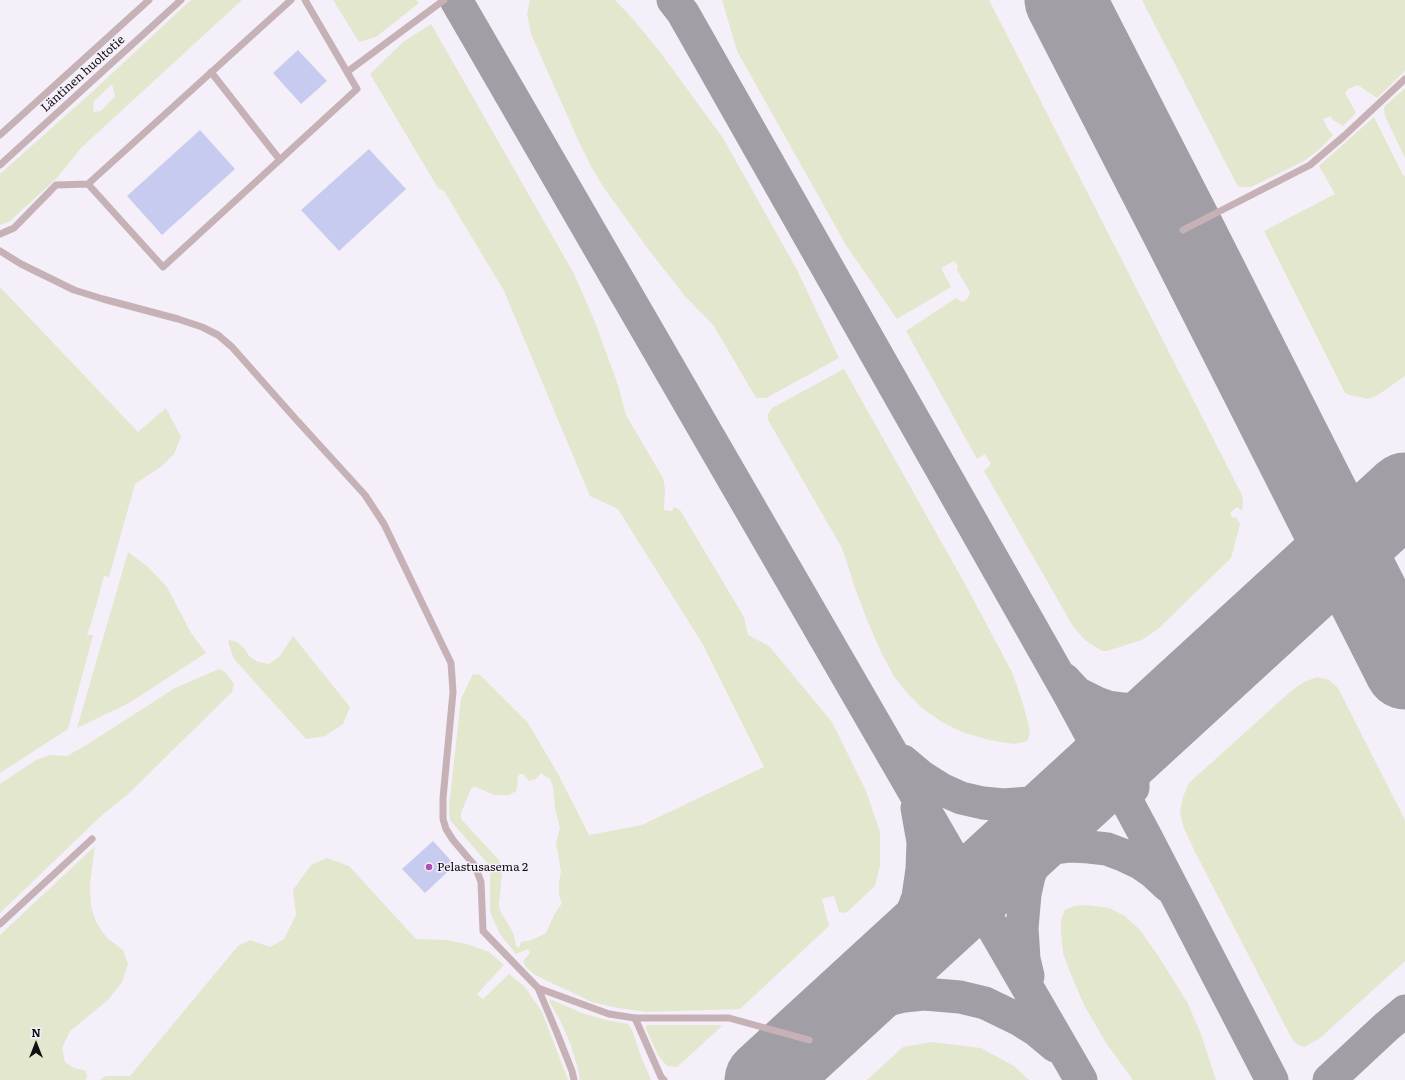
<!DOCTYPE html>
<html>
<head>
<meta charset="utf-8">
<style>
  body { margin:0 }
  #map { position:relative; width:1405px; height:1080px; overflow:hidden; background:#f5eff9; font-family:Literata,serif }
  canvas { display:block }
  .north { position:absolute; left:16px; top:1024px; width:40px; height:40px; -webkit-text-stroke:3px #f5eff9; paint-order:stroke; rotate:0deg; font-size:11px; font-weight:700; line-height:16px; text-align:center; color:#110f12 }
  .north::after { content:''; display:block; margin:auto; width:14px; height:18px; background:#110f12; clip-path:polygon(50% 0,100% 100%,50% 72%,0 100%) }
</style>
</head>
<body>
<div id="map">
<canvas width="1405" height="1080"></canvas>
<div class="north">N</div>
</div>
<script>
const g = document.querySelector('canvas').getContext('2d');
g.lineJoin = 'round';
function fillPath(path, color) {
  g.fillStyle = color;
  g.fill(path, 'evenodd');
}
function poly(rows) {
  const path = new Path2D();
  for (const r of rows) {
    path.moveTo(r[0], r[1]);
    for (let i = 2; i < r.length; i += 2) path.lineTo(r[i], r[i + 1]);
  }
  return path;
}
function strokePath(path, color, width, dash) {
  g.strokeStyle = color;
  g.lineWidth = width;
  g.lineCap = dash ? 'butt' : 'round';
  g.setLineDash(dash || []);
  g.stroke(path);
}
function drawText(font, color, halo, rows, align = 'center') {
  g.font = font + ' Literata,serif';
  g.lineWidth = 3;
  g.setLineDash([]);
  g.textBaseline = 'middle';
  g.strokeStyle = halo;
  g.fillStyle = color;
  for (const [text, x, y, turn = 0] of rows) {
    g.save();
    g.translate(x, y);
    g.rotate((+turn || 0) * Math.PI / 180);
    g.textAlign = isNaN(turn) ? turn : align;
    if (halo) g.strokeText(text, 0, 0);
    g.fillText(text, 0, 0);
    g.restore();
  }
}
fillPath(poly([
  [191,0,242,0,81,148,57,178,10,221,0,225,0,174,91,93],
  [112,84,115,96,101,111,94,112,93,108,94,101],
  [333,0,416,0,419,3,376,37,359,42],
  [530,0,615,0,633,19,660,52,723,138,796,268,839,358,766,398,756,398,714,326,685,296,648,249,602,185,592,168,579,142,531,34,527,14],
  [722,0,989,0,1242,495,1243,502,1242,511,1237,507,1230,513,1233,518,1236,517,1240,524,1231,558,1159,628,1142,640,1107,651,1102,651,1085,640,1074,628,984,471,991,464,985,454,977,459,906,331,956,298,962,302,968,298,970,292,957,270,958,266,954,261,941,268,951,287,897,319,846,245,737,51],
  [1142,0,1405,0,1405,71,1377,98,1358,85,1348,89,1345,93,1356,113,1343,126,1333,120,1330,116,1323,119,1328,129,1333,135,1321,148,1304,161,1251,187,1240,187,1236,183],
  [431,24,573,272,593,317,618,385,626,415,663,478,665,489,664,510,672,511,674,507,680,510,744,617,748,635,769,646,832,722,866,791,880,832,880,865,875,886,847,912,843,913,839,912,834,896,822,899,829,926,740,1009,646,1012,618,1008,592,1002,535,975,526,967,523,961,530,953,528,949,516,954,500,934,490,912,490,866,450,820,449,806,461,699,473,674,480,675,528,723,558,774,589,835,642,825,764,767,702,643,618,509,590,496,504,291,444,191,438,188,370,74,403,42],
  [541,773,550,779,553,787,555,808,560,828,556,843,561,871,559,883,559,895,562,903,554,915,546,933,532,940,521,942,519,948,516,946,514,935,511,929,501,913,499,905,502,874,501,865,498,859,461,819,461,813,471,789,474,786,494,795,509,795,516,791,518,783,517,777,520,774,523,774,529,781,536,779],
  [1405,88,1405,158,1385,116,1384,107],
  [1374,117,1403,175,1405,176,1405,376,1378,395,1368,399,1350,395,1345,393,1264,231,1335,194,1319,166],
  [0,287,138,432,166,408,181,437,174,454,162,466,135,484,109,577,104,576,91,624,87,635,93,635,68,729,0,773],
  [844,369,965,584,1013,674,1023,704,1030,730,1029,736,1027,741,1014,744,989,740,962,732,942,722,923,709,908,694,895,678,882,654,869,625,855,588,842,548,768,420,768,414,772,408],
  [128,552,148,567,167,587,191,633,206,653,129,703,77,728],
  [293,636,350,707,343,724,325,736,306,739,234,659,228,642,230,640,237,642,245,649,249,656,258,662,269,664,279,657],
  [219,669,226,673,234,684,232,692,127,795,102,815,0,913,0,784,36,760,50,755,67,756,88,744,175,688],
  [1317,677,1329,680,1338,688,1405,820,1405,961,1319,1039,1304,1047,1297,1044,1292,1039,1195,852,1183,826,1180,812,1183,797,1189,783,1291,691,1304,682],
  [95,846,90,884,91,907,97,924,107,938,123,950,128,964,122,982,108,1000,70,1031,62,1048,65,1062,74,1068,86,1071,87,1078,85,1080,0,1080,0,935],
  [327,858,349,866,416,939,445,940,467,944,489,952,504,965,477,994,483,999,509,974,525,987,542,1012,568,1080,100,1080,106,1076,130,1076,238,946,250,940,270,947,284,939,296,915,293,890,311,865],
  [1087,905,1109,908,1125,916,1140,930,1159,957,1187,1002,1201,1034,1216,1080,1133,1080,1106,1043,1084,1005,1070,972,1063,953,1061,932,1061,919,1065,910,1074,906],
  [550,999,582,1013,606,1020,628,1024,632,1030,642,1059,651,1080,580,1080,578,1069,570,1043,560,1020,549,1001],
  [649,1025,719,1025,722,1026,677,1067,667,1066,658,1055,646,1029,646,1026],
  [932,1042,981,1048,1014,1066,1029,1080,867,1080,903,1047]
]), '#e3e7cd');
strokePath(poly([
  [456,0,1081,1080],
  [673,0,683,13,1069,694,1144,833,1272,1080],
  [1064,679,1077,693,1097,703,1108,707,1124,709,1136,710,1151,708,1177,698,1194,687],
  [903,761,922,777,941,789,961,798,983,803,1004,805,1029,803,1051,798,1069,790,1089,779,1122,753],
  [1133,788,1133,774,1142,747,1150,733,1176,703],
  [984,880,1010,863,1026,855,1039,850,1071,846,1089,847,1107,849,1123,855,1140,863,1153,872,1168,886],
  [1028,976,1024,959,1022,928,1025,894,1029,876,1039,850,1045,838,1063,813,1087,785],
  [862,990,885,965,905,932,918,897,922,869,923,842,917,808],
  [809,1040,840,1017,871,1004,904,996,924,994,960,997,985,1003,1020,1020,1036,1030,1055,1046],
  [1329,1080,1386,1027,1405,1011]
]), '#a29ea5', 33);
strokePath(poly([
  [1065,0,1183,230,1405,669],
  [765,1080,1405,493]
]), '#a29ea5', 81);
fillPath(poly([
  [298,50,327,81,301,104,273,73],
  [200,130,235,169,162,235,127,196],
  [369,149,406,189,339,251,301,210],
  [433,841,455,865,425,893,402,869]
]), '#c7cbf0');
strokePath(poly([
  [211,72,280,160],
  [347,72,444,0],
  [0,135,149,0],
  [0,165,181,0],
  [88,184,291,0],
  [1183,230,1310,165,1344,136,1405,79],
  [0,234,14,228,56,185,88,184,163,267,357,89,305,0],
  [0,251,21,264,74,290,103,299,178,319,202,327,218,335,232,347,293,416,365,495,384,524,451,663,453,692,443,798,443,819,446,829,453,840,475,866,481,882,483,931,538,988,557,1033,572,1071,574,1080],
  [0,924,92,839],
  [538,988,609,1014,635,1018,729,1018,809,1040],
  [635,1018,661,1077,664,1080]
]), '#c5b1b6', 7);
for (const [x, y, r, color] of [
  [429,867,4,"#b34db2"]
]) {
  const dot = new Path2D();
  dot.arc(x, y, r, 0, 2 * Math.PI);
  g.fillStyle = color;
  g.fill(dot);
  strokePath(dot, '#f5eff9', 1.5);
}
drawText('12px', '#110f12', '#f5eff9', [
  ["Läntinen huoltotie",83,74,-42]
]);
drawText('12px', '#110f12', '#f5eff9', [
  ["Pelastusasema 2",437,867]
], 'left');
</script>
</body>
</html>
